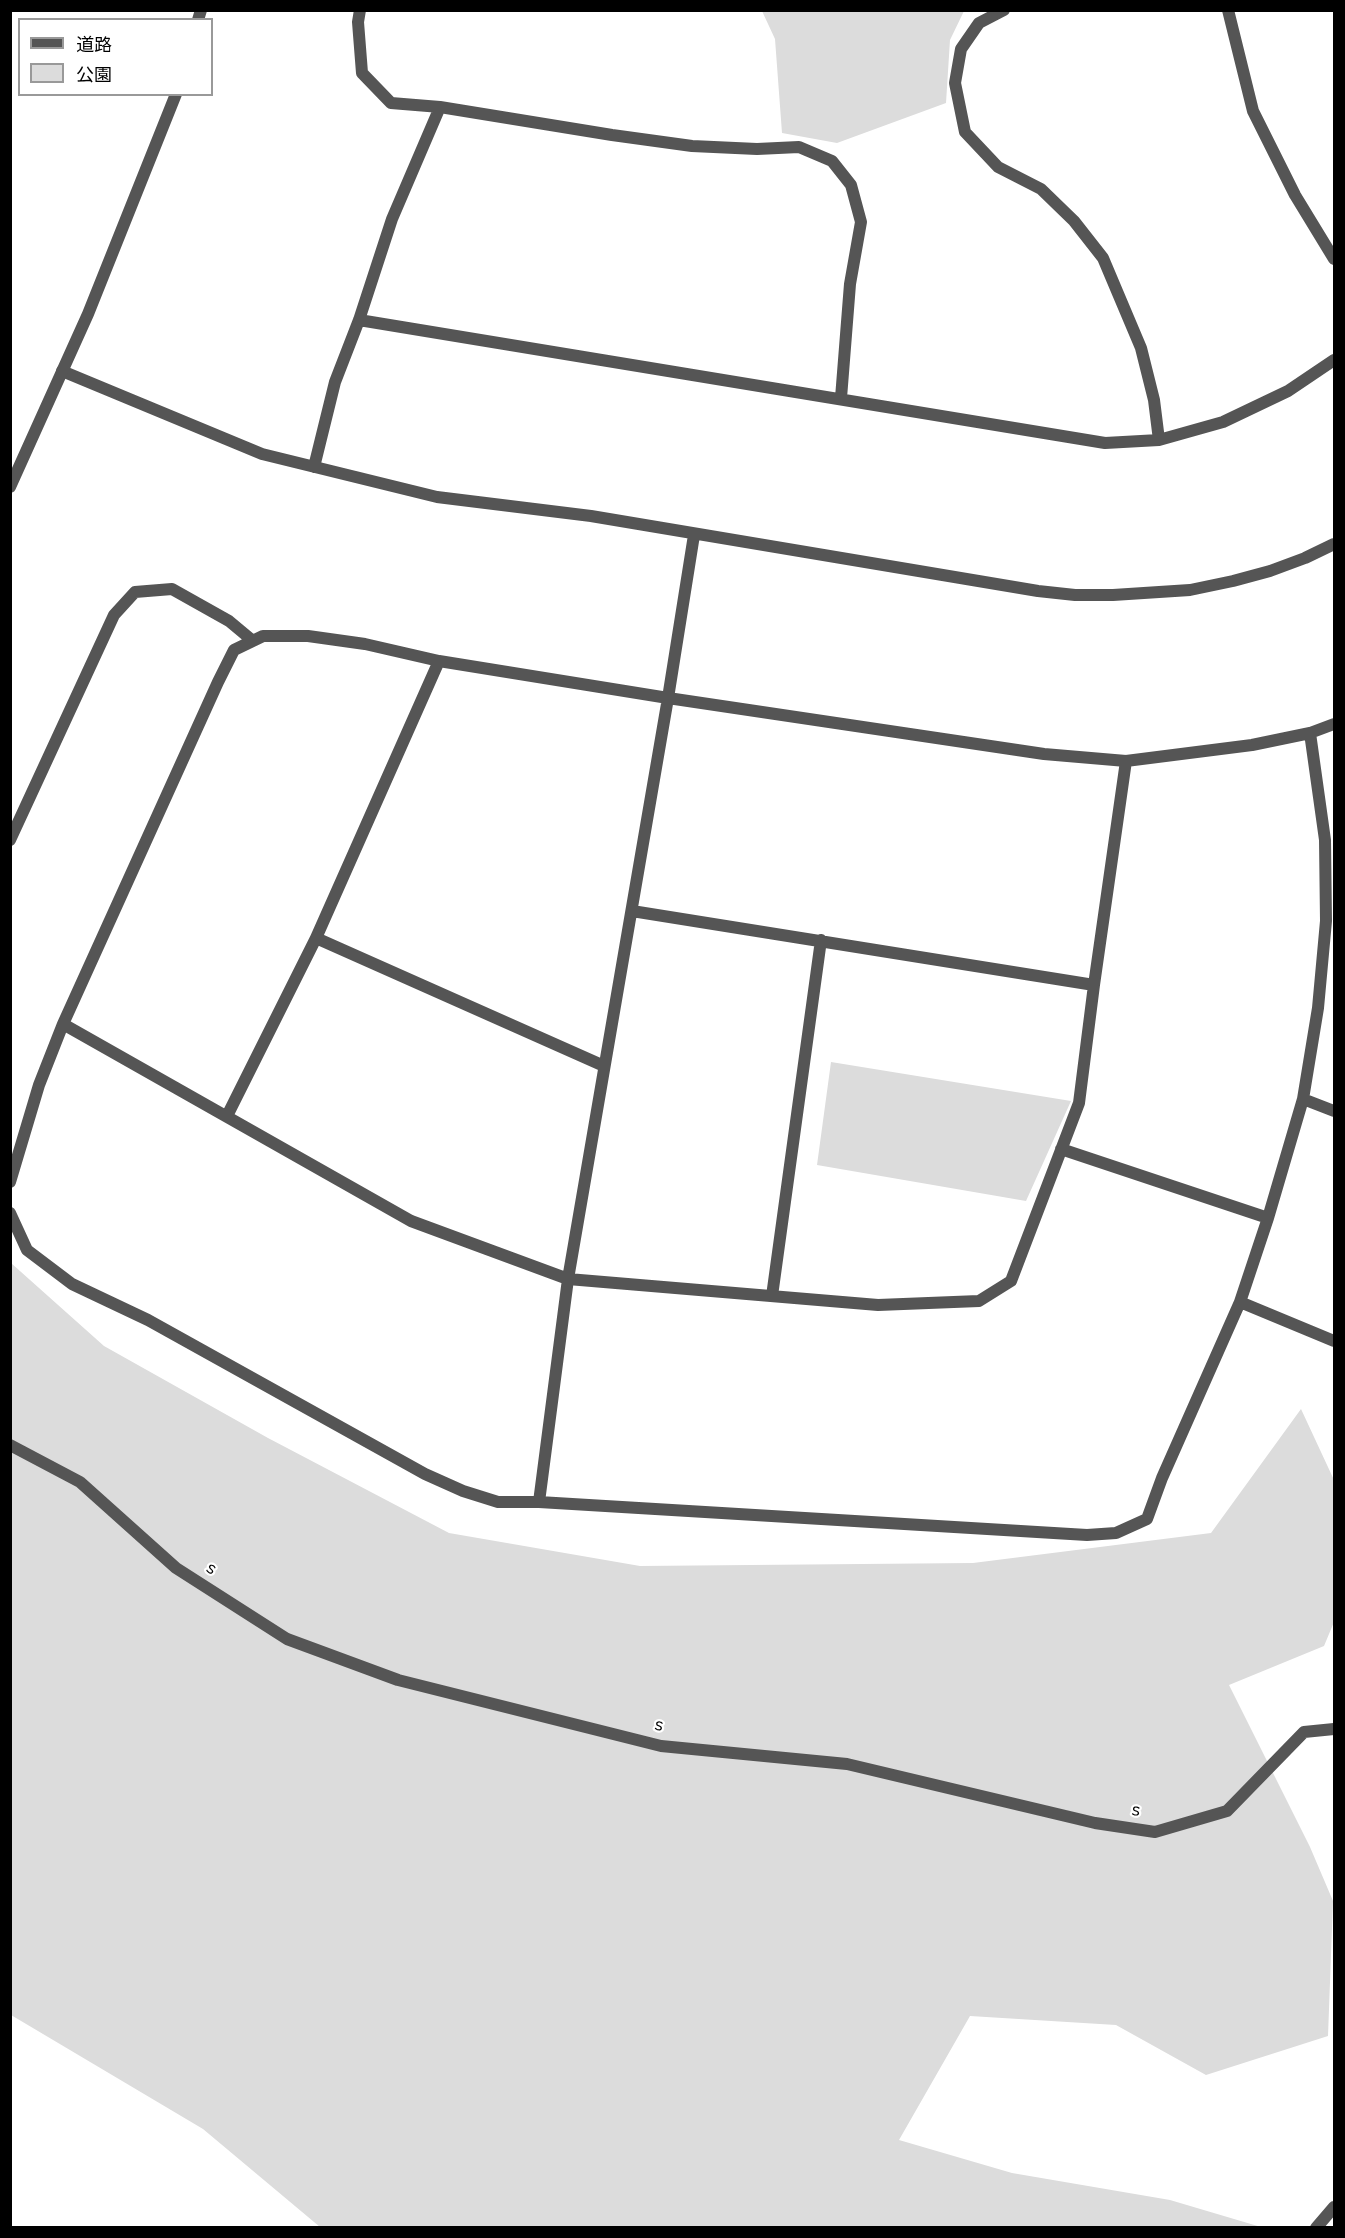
<!DOCTYPE html>
<html>
<head>
<meta charset="utf-8">
<style>
  body { margin:0 }
  #map { position:relative; width:1345px; height:2238px; overflow:hidden; background:#fff; font-family:"Nunito Sans","Noto Sans JP",sans-serif }
  canvas { display:block }
  .frame { position:absolute; inset:0; border:12px solid #000; pointer-events:none }
  .legend { position:absolute; left:18px; top:18px; width:195px; height:78px; box-sizing:border-box; background:#fff; border:2px solid #999; margin:0; padding:8px 10px; list-style:none; font-size:18px; color:#000 }
  .legend li { display:flex; align-items:center; gap:12px; height:30px }
  .legend b { width:30px; border:2px solid #999 }
</style>
</head>
<body>
<div id="map">
<canvas width="1345" height="2238"></canvas>
<div class="frame"></div>
<ul class="legend">
<li><b style="height:8px;background:#555"></b>道路</li>
<li><b style="height:16px;background:#dcdcdc"></b>公園</li>
</ul>
</div>
<script>
const g = document.querySelector('canvas').getContext('2d');
g.lineJoin = 'round';
function fillPath(path, color) {
  g.fillStyle = color;
  g.fill(path, 'evenodd');
}
function poly(rows) {
  const path = new Path2D();
  for (const r of rows) {
    path.moveTo(r[0], r[1]);
    for (let i = 2; i < r.length; i += 2) path.lineTo(r[i], r[i + 1]);
  }
  return path;
}
function strokePath(path, color, width, dash) {
  g.strokeStyle = color;
  g.lineWidth = width;
  g.lineCap = dash ? 'butt' : 'round';
  g.setLineDash(dash || []);
  g.stroke(path);
}
function drawText(font, color, halo, rows, align = 'center') {
  g.font = font + ' "Nunito Sans",sans-serif';
  g.lineWidth = 4.5;
  g.setLineDash([]);
  g.textBaseline = 'middle';
  g.strokeStyle = halo;
  g.fillStyle = color;
  for (const [text, x, y, turn = 0] of rows) {
    g.save();
    g.translate(x, y);
    g.rotate((+turn || 0) * Math.PI / 180);
    g.textAlign = isNaN(turn) ? turn : align;
    if (halo) g.strokeText(text, 0, 0);
    g.fillText(text, 0, 0);
    g.restore();
  }
}
fillPath(poly([
  [762,11,964,11,950,40,946,103,837,143,782,133,775,39],
  [831,1062,1071,1101,1026,1201,817,1165],
  [11,1263,104,1346,268,1438,449,1533,640,1566,973,1563,1211,1533,1301,1409,1334,1480,1334,1622,1324,1646,1229,1685,1310,1847,1333,1901,1328,2036,1206,2075,1116,2025,970,2016,899,2140,1012,2173,1170,2200,1261,2227,320,2227,203,2129,11,2015]
]), '#dcdcdc');
strokePath(poly([
  [360,10,358,22,362,73,391,103,440,107],
  [1004,10,979,23,961,49,955,83,965,132,998,167,1041,189,1074,221,1103,258,1141,348,1154,400,1159,440],
  [1228,10,1253,111,1295,195,1334,259],
  [359,320,1105,443,1159,440,1223,422,1288,391,1334,360],
  [62,371,262,454,437,497,591,516,1038,591,1075,595,1113,595,1190,590,1233,581,1270,571,1305,558,1334,544],
  [314,467,335,382,359,320,392,219,440,107,612,135,692,146,757,149,799,147,832,161,851,185,861,222,850,284,841,398],
  [694,535,668,698,568,1279,539,1502,1087,1535,1116,1533,1147,1519,1162,1478,1240,1302,1268,1218,1303,1099,1318,1008,1326,921,1325,840,1310,733],
  [10,840,114,615,135,592,172,589,229,621,253,641],
  [632,911,1094,985,1126,761],
  [316,938,604,1066],
  [63,1024,411,1221,568,1279,878,1305,979,1301,1011,1281,1079,1103,1094,985],
  [1303,1099,1334,1111],
  [227,1116,316,938,439,661],
  [1061,1149,1268,1218],
  [10,1182,39,1085,63,1024,218,682,234,650,263,636,308,636,365,644,439,661,668,698,1044,754,1126,761,1252,745,1310,733,1334,724],
  [10,1213,27,1250,72,1284,148,1320,425,1474,463,1491,498,1502,539,1502],
  [772,1296,821,940],
  [1240,1302,1334,1341],
  [10,1445,80,1482,176,1568,287,1639,398,1680,661,1746,847,1764,1095,1823,1155,1832,1227,1811,1304,1732,1334,1729],
  [1316,2228,1334,2207]
]), '#555', 12);
strokePath(poly([
  [198,20,201,10],
  [10,487,88,314,176,94]
]), '#555', 12);
drawText('18px', '#000', '#fff', [
  ["s",211,1569,32],
  ["s",659,1726,12],
  ["s",1136,1811,8]
]);
</script>
</body>
</html>
